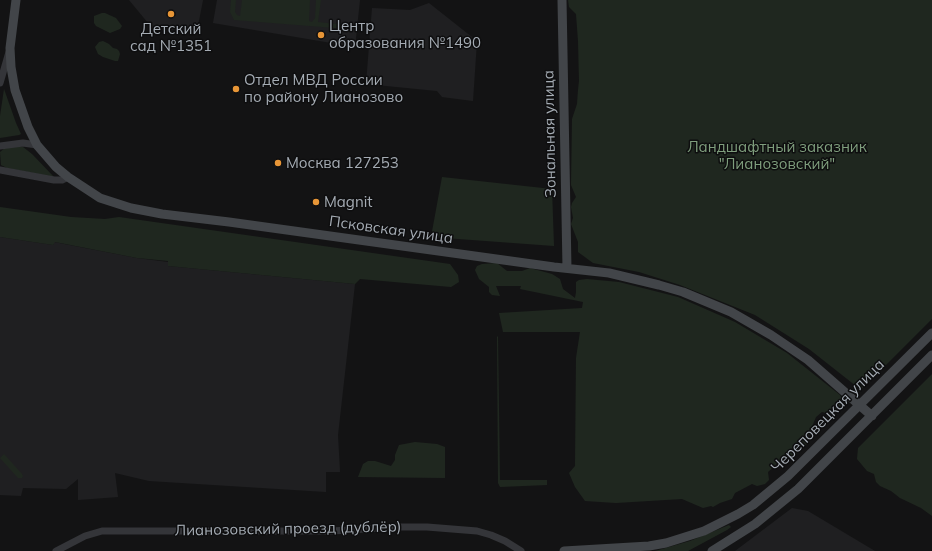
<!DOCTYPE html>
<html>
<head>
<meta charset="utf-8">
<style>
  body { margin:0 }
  canvas { display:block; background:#131314 }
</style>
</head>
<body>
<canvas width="932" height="551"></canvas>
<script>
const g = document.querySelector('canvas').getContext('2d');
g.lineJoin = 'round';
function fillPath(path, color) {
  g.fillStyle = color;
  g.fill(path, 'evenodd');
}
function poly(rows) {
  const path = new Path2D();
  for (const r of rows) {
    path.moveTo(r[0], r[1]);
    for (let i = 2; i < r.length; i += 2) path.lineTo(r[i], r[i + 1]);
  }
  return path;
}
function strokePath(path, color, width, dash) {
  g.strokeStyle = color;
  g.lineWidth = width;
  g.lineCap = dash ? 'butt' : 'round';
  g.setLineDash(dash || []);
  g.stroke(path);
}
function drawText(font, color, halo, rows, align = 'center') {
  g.font = font + ' Mulish,sans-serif';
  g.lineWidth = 3;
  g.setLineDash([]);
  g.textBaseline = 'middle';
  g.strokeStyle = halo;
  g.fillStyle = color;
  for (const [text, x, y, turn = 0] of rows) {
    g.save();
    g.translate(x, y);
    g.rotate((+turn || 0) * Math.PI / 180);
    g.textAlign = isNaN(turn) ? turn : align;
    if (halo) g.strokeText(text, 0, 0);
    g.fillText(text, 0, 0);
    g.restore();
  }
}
fillPath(poly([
  [129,0,203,0,197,31,153,29],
  [217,0,360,0,355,47,213,23],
  [429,3,477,41,473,101,442,97,437,91,366,84,372,8,410,10],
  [0,237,53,245,54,242,137,258,168,262,168,266,355,284,338,435,340,472,326,472,326,492,149,481,115,473,118,497,78,500,78,479,66,489,23,488,21,496,0,495],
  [792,508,808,511,875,551,735,551]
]), '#1f1f21');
fillPath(poly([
  [231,0,236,0,235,12,237,15,240,16,242,0,310,0,309,21,312,22,315,18,316,0,321,0,318,22,347,25,347,29,234,20,230,12],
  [568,0,932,0,932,319,864,387,862,388,856,386,809,349,755,315,680,285,639,272,593,263,578,252,578,242,571,224,573,218,571,207,572,203,576,197,571,185,572,119,577,104,578,90,579,81,578,41,576,14,569,7],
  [102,13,105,13,116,18,122,26,120,29,110,33,96,26,94,23,94,16],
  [103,41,109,44,113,48,117,49,119,51,120,54,118,61,115,61,103,57,98,54,95,47,99,42],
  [4,89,16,123,21,134,19,135,0,138,0,116],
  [16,146,23,147,32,154,54,177,7,168,1,165,0,152,6,147],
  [442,177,552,189,554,246,431,237],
  [0,207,71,217,105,219,119,217,450,264,458,275,459,282,451,287,360,279,355,284,168,266,168,261,137,258,55,242,53,245,0,237],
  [497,263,507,271,522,271,530,268,552,274,560,279,563,289,575,298,576,292,576,282,579,280,587,279,619,282,678,297,735,322,787,353,840,395,843,400,840,406,833,415,822,412,816,417,809,434,807,444,787,463,780,461,768,472,769,480,765,484,757,486,752,484,735,493,732,499,720,503,713,507,711,506,703,508,682,499,616,503,585,501,575,487,569,473,575,466,576,358,580,332,503,332,499,313,582,308,583,302,520,289,521,286,496,286,500,296,492,295,489,292,489,287,479,279,475,270,477,266,482,264],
  [498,336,500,480,547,480,547,485,500,487,498,483,497,337],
  [932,374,932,516,921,508,900,498,891,491,880,486,876,482,874,474,867,471,857,459,858,448],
  [415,442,437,444,445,447,445,478,358,477,363,464,368,461,375,461,391,466,395,460,395,455,399,445],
  [4,454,22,474,23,476,22,478,18,478,0,458],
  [729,525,731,527,727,530,688,551,655,551,690,541]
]), '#1f271f');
strokePath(poly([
  [0,83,9,52],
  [0,146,23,143,37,145],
  [0,170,54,180,62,180,68,177],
  [56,551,85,536,102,531,332,531,397,527,427,527,477,531,491,535,505,541,521,551]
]), '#343539', 7);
strokePath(poly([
  [16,0,10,48,11,67,15,90,28,127,37,145,56,167,68,177,100,198,131,208,162,214,229,222,554,267,609,273,659,285,683,292,731,312,771,335,808,360,872,416],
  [562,0,567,268],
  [564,551,649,546,666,543,704,531,738,514,753,505,788,476,932,333],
  [712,551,755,524,798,489,932,355]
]), '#424549', 9);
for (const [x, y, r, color] of [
  [171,14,4,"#e89637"],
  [321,35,4,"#e89637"],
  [236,89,4,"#e89637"],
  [278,163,4,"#e89637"],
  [316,202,4,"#e89637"]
]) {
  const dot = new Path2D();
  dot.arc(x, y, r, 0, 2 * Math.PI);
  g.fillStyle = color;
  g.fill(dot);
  strokePath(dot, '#0e0e0f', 1.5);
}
drawText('15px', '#a5acb4', '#0e0e0f', [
  ["Центр",329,26],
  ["образования №1490",329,43],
  ["Детский",171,29,"center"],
  ["сад №1351",171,46,"center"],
  ["Отдел МВД России",244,80],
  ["по району Лианозово",244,97],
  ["Москва 127253",286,163],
  ["Magnit",324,202]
], 'left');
drawText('15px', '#a5acb4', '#0e0e0f', [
  ["Зональная улица",550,134,-91],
  ["Псковская улица",391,230,8],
  ["Череповецкая улица",828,416,-45],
  ["Лианозовский проезд (дублёр)",288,529,-1]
]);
drawText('15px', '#7f9e7d', '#0e0e0f', [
  ["Ландшафтный заказник",777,147],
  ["\"Лианозовский\"",777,164]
]);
</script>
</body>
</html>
